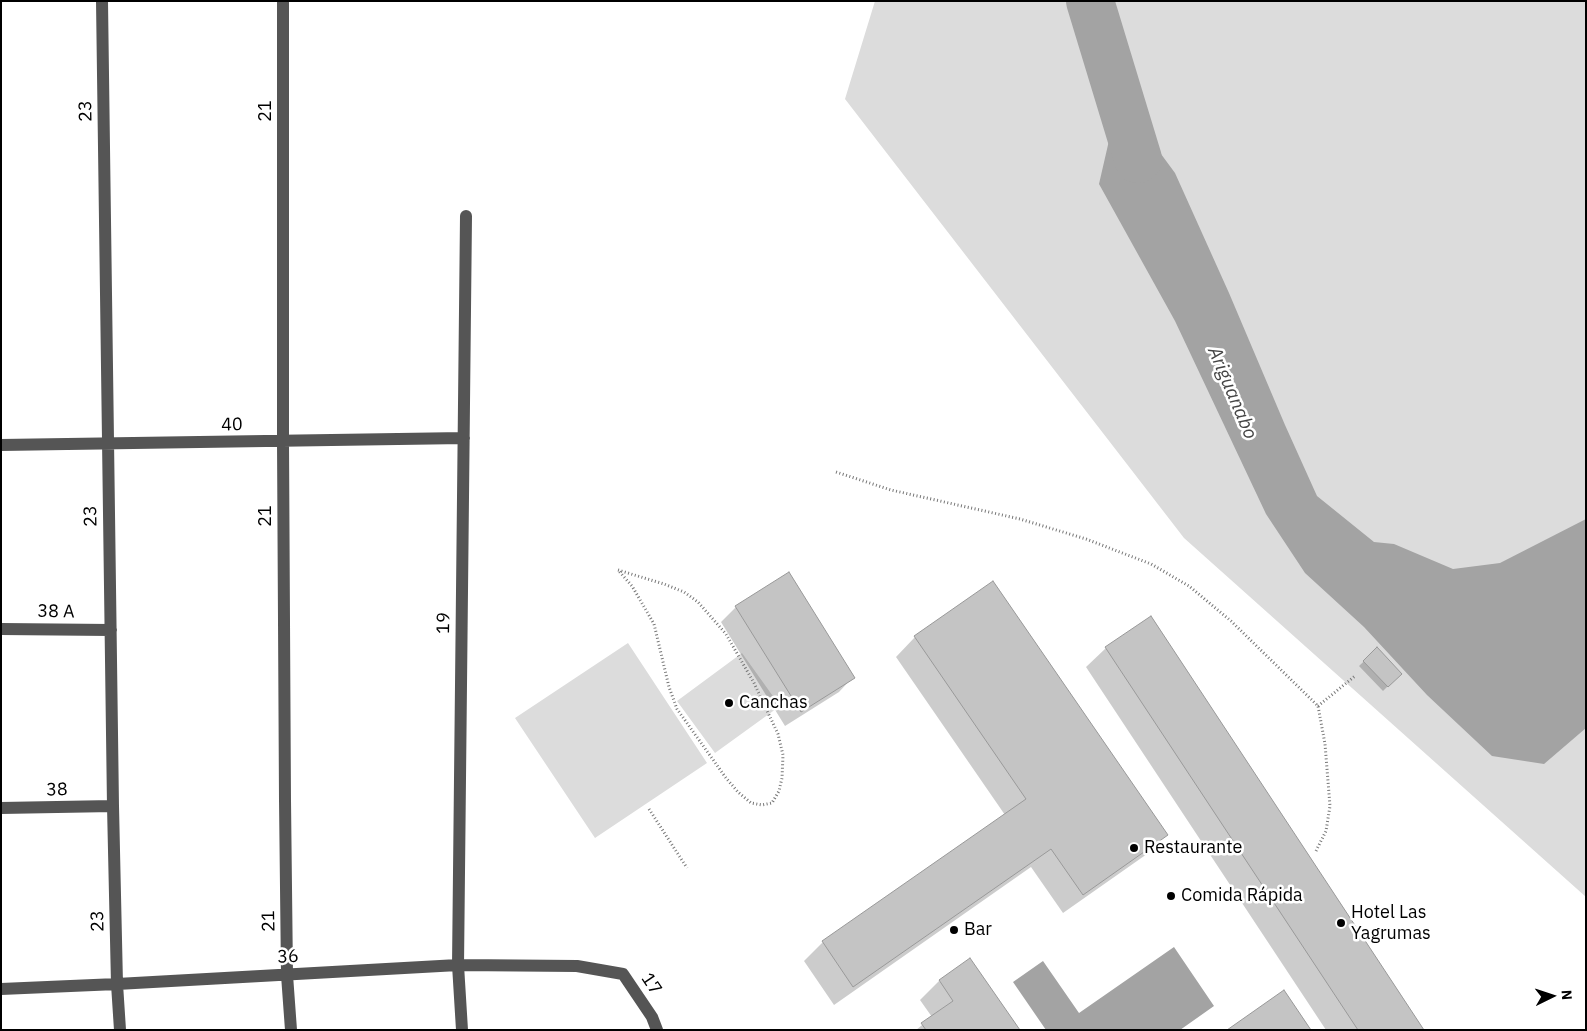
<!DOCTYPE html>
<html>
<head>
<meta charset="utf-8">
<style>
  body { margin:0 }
  #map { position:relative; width:1587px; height:1031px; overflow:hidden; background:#fff; font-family:"IBM Plex Sans",sans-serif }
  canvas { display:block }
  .frame { position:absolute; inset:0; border:2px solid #000; pointer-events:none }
  .north { position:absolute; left:1527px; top:971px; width:50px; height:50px; -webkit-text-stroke:4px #fff; paint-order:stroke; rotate:86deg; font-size:14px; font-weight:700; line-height:20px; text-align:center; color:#000 }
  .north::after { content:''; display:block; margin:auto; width:18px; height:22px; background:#000; clip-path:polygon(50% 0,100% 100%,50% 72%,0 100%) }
</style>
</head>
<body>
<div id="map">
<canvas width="1587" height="1031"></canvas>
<div class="frame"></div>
<div class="north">N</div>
</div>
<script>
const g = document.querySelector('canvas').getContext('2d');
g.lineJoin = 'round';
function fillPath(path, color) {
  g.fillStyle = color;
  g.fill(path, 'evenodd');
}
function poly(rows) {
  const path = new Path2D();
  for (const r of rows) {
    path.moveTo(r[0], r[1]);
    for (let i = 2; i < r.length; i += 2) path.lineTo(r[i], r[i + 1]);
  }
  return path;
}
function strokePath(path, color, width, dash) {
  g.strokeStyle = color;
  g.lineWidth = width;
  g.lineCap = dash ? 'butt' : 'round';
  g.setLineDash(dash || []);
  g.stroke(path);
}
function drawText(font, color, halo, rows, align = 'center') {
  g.font = font + ' "IBM Plex Sans",sans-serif';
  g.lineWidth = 5;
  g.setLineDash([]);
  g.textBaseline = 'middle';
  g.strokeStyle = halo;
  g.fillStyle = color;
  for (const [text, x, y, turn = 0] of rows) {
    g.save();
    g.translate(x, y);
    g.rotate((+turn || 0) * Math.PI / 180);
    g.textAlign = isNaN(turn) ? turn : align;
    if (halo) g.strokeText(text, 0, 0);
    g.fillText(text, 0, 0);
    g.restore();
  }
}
fillPath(poly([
  [875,1,1586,1,1586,897,1184,538,845,99],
  [628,643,707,763,595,838,515,718],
  [742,653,780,706,715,753,677,701]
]), '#dcdcdc');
fillPath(poly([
  [1119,97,1175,173,1229,293,1285,425,1317,496,1374,542,1394,544,1453,569,1500,563,1586,519,1586,728,1544,764,1492,756,1427,695,1364,627,1305,573,1266,514,1175,321,1099,184],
  [1174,947,1214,1006,1180,1030,1046,1030,1013,982,1043,961,1079,1013]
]), '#a3a3a3');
fillPath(poly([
  [736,607,853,677,839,692,785,726,721,622],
  [915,637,1166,835,1147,854,1063,913,1031,867,834,1005,804,961,823,942,1005,815,896,657],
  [1106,648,1422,1030,1326,1030,1086,667],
  [1377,649,1400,674,1383,691,1359,666],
  [939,981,1019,1030,916,1030,932,1017,920,1000]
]), '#0003');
strokePath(poly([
  [1090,1,1138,159]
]), '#a3a3a3', 48);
const building = poly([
  [789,572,855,678,801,712,735,606,789,572],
  [993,581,1168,835,1083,895,1051,849,853,987,822,941,1026,799,914,636,993,581],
  [1151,616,1424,1030,1358,1030,1105,647,1151,616],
  [1377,647,1402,674,1388,687,1363,661,1377,647],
  [970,958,1020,1030,926,1030,921,1023,953,1001,939,980,970,958],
  [1284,990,1311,1030,1227,1030,1284,990]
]);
fillPath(building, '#c4c4c4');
strokePath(building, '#999', 1);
strokePath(poly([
  [836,472,891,490,1020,519,1086,539,1151,564,1189,586,1231,621,1318,706,1325,744,1330,806,1326,831,1316,851],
  [618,570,664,584,684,592,698,602,726,634,754,683,778,734,783,755,782,778,779,791,772,803,762,805,751,803,738,792,726,778,677,709,669,687,654,624,632,586,618,570],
  [1318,706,1355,676],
  [649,809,687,868]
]), '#777', 3, [1, 2.5]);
strokePath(poly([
  [102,1,113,806,117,984,120,1030],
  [283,1,283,442,285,800,287,975,291,1030],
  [1,445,464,438],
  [1,629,111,630],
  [1,808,113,806],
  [1,989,117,984,458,965,577,966,623,974,652,1017,657,1030],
  [462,1030,458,965,466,216]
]), '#555', 12);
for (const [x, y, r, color] of [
  [729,703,5,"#000"],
  [1134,848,5,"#000"],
  [1171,896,5,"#000"],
  [1341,923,5,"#000"],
  [954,930,5,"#000"]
]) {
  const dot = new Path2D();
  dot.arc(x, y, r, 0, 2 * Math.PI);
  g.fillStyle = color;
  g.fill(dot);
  strokePath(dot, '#fff', 2);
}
drawText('18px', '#000', '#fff', [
  ["23",86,111,-91],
  ["21",266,111,-90],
  ["40",232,425,-1],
  ["23",91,516,-91],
  ["21",266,516,-90],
  ["38 A",56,612,1],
  ["19",444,623,-89],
  ["38",57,790,-1],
  ["23",98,921,-91],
  ["21",269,921,-91],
  ["36",288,957,-3],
  ["17",651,984,56]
]);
drawText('18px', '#000', '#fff', [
  ["Canchas",739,703],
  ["Restaurante",1144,848],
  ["Comida Rápida",1181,896],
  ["Hotel Las",1351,913],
  ["Yagrumas",1351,934],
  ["Bar",964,930]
], 'left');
drawText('italic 19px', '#444', '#fff', [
  ["Ariguanabo",1232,393,67]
]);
</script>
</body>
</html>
